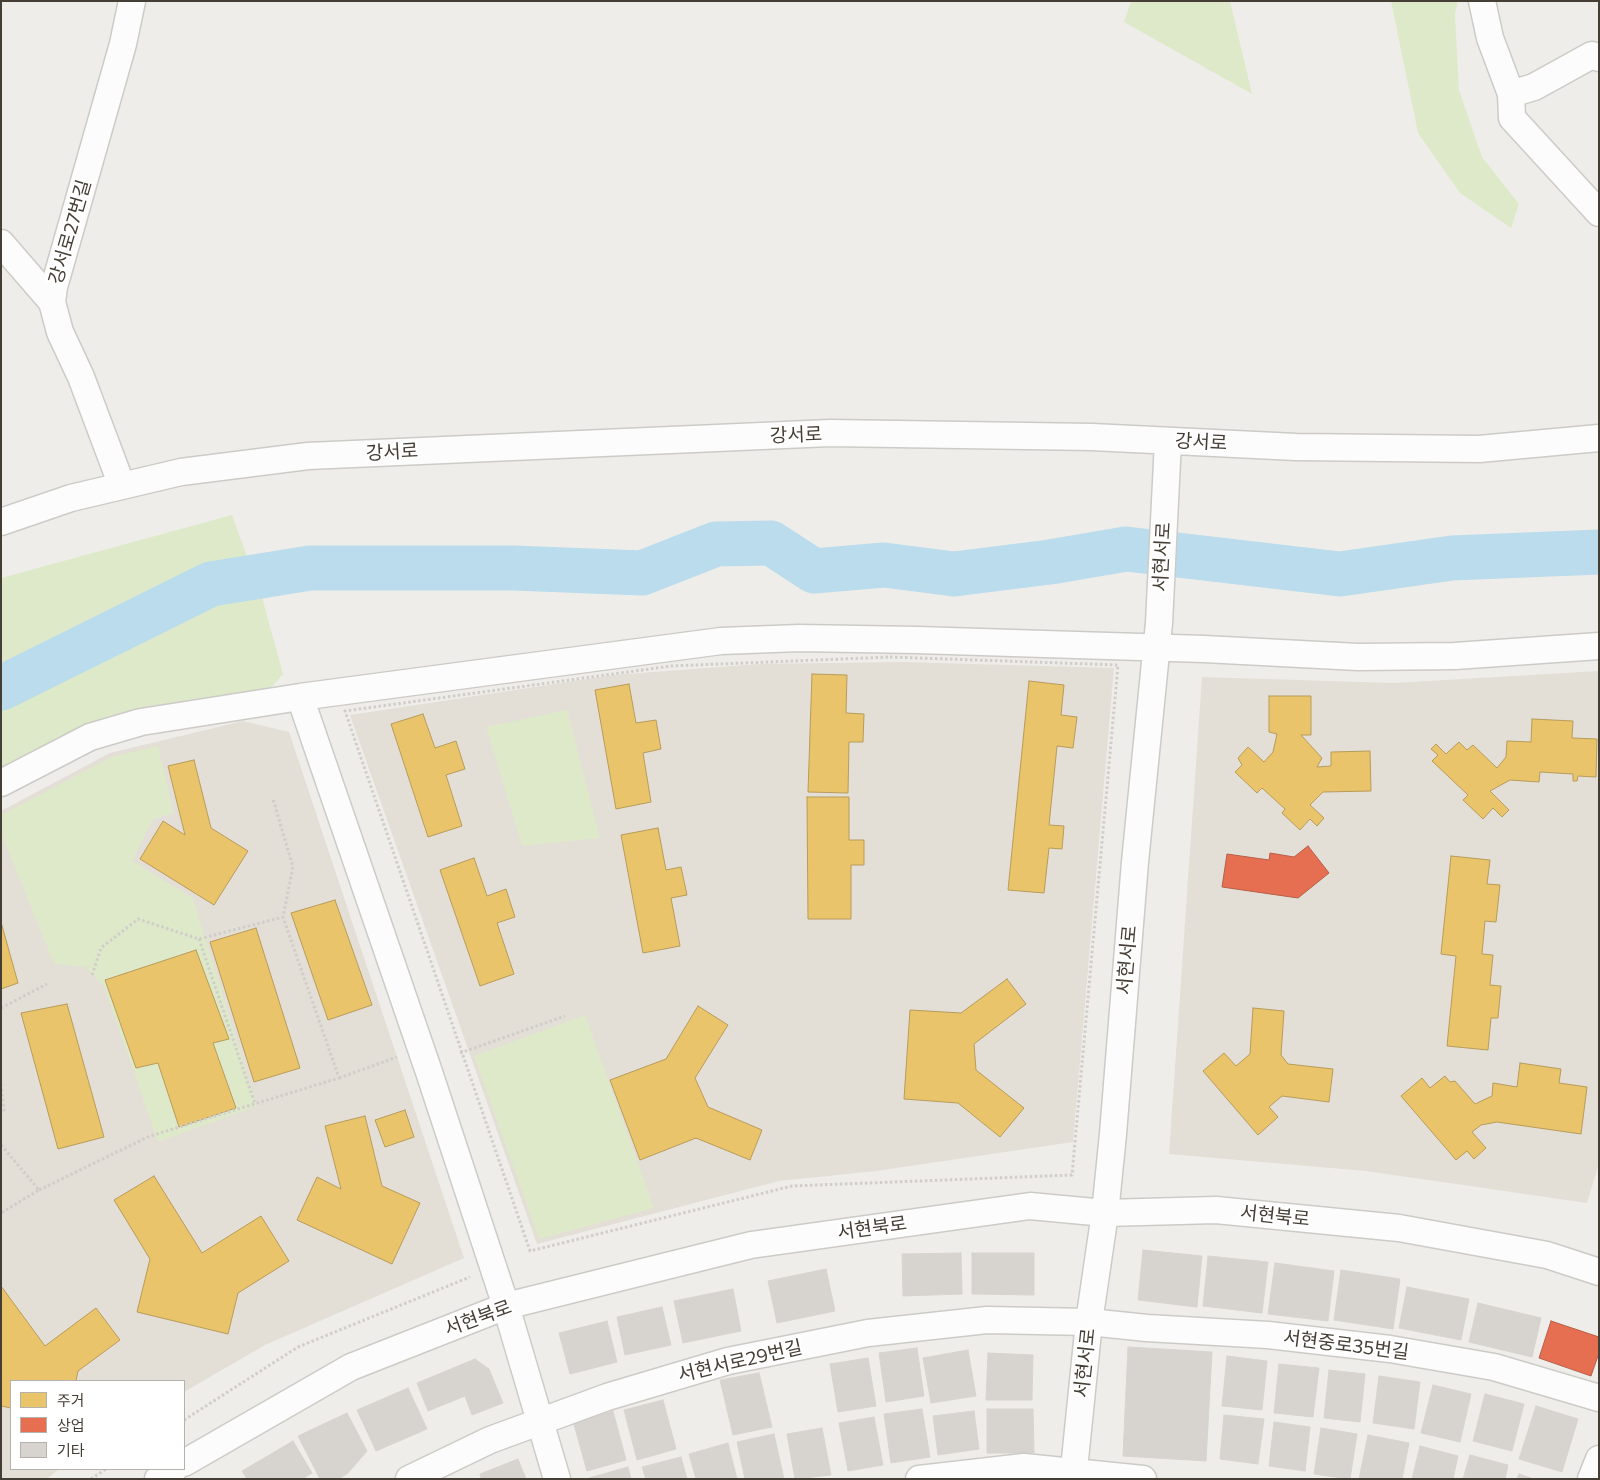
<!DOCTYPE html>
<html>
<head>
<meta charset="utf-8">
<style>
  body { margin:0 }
  #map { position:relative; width:1600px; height:1480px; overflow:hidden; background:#efede9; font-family:Commissioner,"Noto Sans KR",sans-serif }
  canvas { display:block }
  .frame { position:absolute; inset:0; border:2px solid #453e35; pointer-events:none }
  .legend { position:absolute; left:10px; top:1380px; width:175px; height:90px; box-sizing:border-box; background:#fff; border:1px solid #b5b2ae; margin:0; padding:6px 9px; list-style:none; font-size:15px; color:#453e35 }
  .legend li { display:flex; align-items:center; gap:10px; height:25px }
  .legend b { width:25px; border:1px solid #b5b2ae }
</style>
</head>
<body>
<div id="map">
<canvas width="1600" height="1480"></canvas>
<div class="frame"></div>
<ul class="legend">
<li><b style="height:14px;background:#e9c46a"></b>주거</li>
<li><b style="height:14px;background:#e76f51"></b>상업</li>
<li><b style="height:14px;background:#d7d4d0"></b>기타</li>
</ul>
</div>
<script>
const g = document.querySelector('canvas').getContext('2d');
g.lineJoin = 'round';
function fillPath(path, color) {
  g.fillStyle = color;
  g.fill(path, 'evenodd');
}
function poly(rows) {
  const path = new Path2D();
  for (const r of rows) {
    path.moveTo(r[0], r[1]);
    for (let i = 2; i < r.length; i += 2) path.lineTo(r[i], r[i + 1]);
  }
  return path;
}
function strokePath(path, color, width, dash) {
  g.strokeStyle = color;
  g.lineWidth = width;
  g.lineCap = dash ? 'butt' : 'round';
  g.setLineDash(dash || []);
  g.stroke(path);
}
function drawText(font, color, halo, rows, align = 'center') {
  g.font = font + ' Commissioner,"Noto Sans KR",sans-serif';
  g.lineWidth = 5;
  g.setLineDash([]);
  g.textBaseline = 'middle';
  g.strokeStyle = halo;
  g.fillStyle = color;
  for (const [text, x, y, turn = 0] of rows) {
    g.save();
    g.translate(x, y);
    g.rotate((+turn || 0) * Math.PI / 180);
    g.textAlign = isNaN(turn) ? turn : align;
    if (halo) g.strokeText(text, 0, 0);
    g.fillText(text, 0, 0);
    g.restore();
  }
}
fillPath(poly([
  [903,662,1114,668,1073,1142,876,1171,779,1181,537,1244,350,715,614,675,758,664],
  [1599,671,1599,1163,1587,1203,1366,1171,1169,1154,1202,677,1394,683],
  [243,721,289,732,464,1258,265,1345,184,1392,184,1381,11,1381,11,1469,59,1469,47,1479,1,1479,1,811,110,753]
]), '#e3ded6');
fillPath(poly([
  [1131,1,1230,1,1252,94,1124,22],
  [1391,1,1458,1,1455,15,1459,90,1482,157,1519,204,1511,228,1460,193,1418,133],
  [232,515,252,570,201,578,1,675,1,578],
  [262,597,283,674,269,690,109,716,1,771,1,708,65,672,191,609],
  [567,710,600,838,522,846,486,727],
  [158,746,174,813,153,819,132,861,193,898,257,1106,158,1142,104,986,85,967,54,964,1,833,1,815,112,757],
  [585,1015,654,1208,539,1239,474,1056]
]), '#dee9ca');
const homes = poly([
  [812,674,847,675,846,713,864,714,863,742,849,742,848,793,808,792,812,674],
  [1029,681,1064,685,1061,715,1077,717,1073,748,1057,746,1049,825,1064,826,1062,849,1049,848,1044,893,1008,890,1029,681],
  [629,684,636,723,656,720,661,749,643,753,651,802,616,809,595,690,629,684],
  [1269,696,1311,696,1311,735,1301,735,1322,758,1317,767,1331,766,1331,752,1370,751,1371,791,1323,792,1310,805,1324,818,1317,826,1310,819,1300,830,1282,813,1285,809,1262,788,1257,793,1235,772,1242,765,1238,758,1248,747,1264,762,1273,752,1277,734,1269,732,1269,696],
  [423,714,435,748,456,741,465,769,446,775,462,826,428,837,391,724,423,714],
  [1532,719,1573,721,1572,738,1597,739,1596,777,1578,776,1577,781,1573,781,1573,774,1540,772,1539,782,1510,780,1490,791,1509,810,1502,817,1493,808,1483,819,1463,800,1468,795,1432,761,1438,755,1431,749,1436,744,1446,754,1459,742,1467,750,1473,745,1497,768,1506,757,1507,741,1531,742,1532,719],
  [194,760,211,828,248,851,214,905,140,859,163,821,185,835,168,766,194,760],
  [807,797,849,797,849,840,864,840,864,865,851,865,851,919,808,919,807,797],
  [658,828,666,870,681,867,687,895,671,898,680,946,643,953,621,835,658,828],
  [1451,856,1490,860,1487,884,1500,885,1496,922,1485,921,1482,954,1493,955,1490,985,1501,986,1498,1018,1491,1018,1488,1050,1447,1046,1456,956,1441,954,1451,856],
  [474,858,487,896,506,889,515,917,497,923,514,974,480,986,440,870,474,858],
  [335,900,372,1005,328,1020,291,913,335,900],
  [1,922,18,983,1,989,1,922],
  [256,928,300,1068,254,1082,210,942,256,928],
  [196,950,229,1039,213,1043,236,1108,179,1127,158,1063,136,1068,105,980,196,950],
  [1007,979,1026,1004,974,1044,976,1070,1024,1108,1000,1137,958,1103,904,1099,910,1010,961,1013,1007,979],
  [67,1004,104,1137,58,1149,21,1013,67,1004],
  [698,1006,728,1025,695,1078,708,1107,762,1130,750,1160,696,1138,640,1160,610,1080,666,1059,698,1006],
  [1253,1008,1284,1011,1281,1055,1288,1064,1333,1069,1329,1102,1282,1096,1269,1107,1278,1117,1258,1135,1203,1071,1224,1053,1236,1066,1250,1054,1253,1008],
  [1520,1063,1561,1069,1559,1083,1587,1087,1581,1134,1497,1122,1481,1125,1472,1132,1486,1148,1474,1159,1467,1151,1456,1160,1401,1096,1422,1078,1430,1088,1445,1076,1450,1082,1455,1081,1475,1104,1492,1096,1493,1083,1517,1087,1520,1063],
  [405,1110,414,1137,385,1147,375,1120,405,1110],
  [365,1116,382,1186,420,1203,392,1264,297,1220,317,1177,341,1189,325,1126,365,1116],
  [154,1176,202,1253,261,1216,289,1261,238,1293,228,1334,137,1312,150,1259,114,1200,154,1176],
  [1,1286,45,1346,96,1308,120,1340,78,1371,76,1381,11,1381,11,1408,1,1406,1,1286]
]);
fillPath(homes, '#e9c46a');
strokePath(homes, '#b89c5a', 1);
const shops = poly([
  [1308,846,1329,873,1298,898,1222,887,1227,854,1269,860,1270,853,1294,857,1308,846],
  [1551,1321,1599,1337,1599,1353,1591,1376,1539,1358,1551,1321]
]);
fillPath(shops, '#e76f51');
strokePath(shops, '#b66049', 1);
strokePath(poly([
  [1,688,211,584,310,568,513,568,642,573,716,544,771,543,814,571,884,565,954,574,1050,562,1126,549,1340,574,1452,558,1599,552]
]), '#badcec', 45);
const building = poly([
  [1143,1250,1202,1256,1197,1307,1138,1300,1143,1250],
  [961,1253,962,1294,903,1296,902,1254,961,1253],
  [972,1253,1034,1253,1034,1295,972,1294,972,1253],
  [1208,1256,1268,1262,1262,1313,1203,1306,1208,1256],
  [1275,1263,1334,1271,1328,1321,1268,1314,1275,1263],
  [826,1269,835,1311,777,1323,768,1281,826,1269],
  [1341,1270,1400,1279,1393,1329,1334,1320,1341,1270],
  [1407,1287,1469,1299,1461,1340,1399,1328,1407,1287],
  [733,1289,741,1331,683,1343,674,1301,733,1289],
  [1478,1303,1541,1318,1532,1357,1469,1342,1478,1303],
  [662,1307,671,1345,625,1355,617,1317,662,1307],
  [607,1321,617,1362,570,1374,559,1333,607,1321],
  [1128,1347,1212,1352,1206,1461,1123,1456,1128,1347],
  [917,1348,924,1396,886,1402,879,1353,917,1348],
  [968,1350,976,1396,931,1403,923,1358,968,1350],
  [988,1353,1033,1355,1032,1400,986,1400,988,1353],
  [1227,1356,1267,1361,1262,1410,1222,1406,1227,1356],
  [868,1358,876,1406,838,1412,830,1364,868,1358],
  [475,1359,489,1369,503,1403,472,1415,465,1396,428,1411,417,1383,475,1359],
  [1279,1364,1319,1368,1313,1417,1274,1413,1279,1364],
  [1329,1370,1365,1374,1360,1422,1324,1418,1329,1370],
  [759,1373,772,1427,733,1435,720,1380,759,1373],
  [1379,1376,1420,1382,1414,1429,1373,1423,1379,1376],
  [1433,1385,1471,1394,1460,1442,1421,1433,1433,1385],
  [408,1388,427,1429,376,1451,357,1410,408,1388],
  [1485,1394,1524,1404,1512,1451,1473,1441,1485,1394],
  [663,1400,676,1449,637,1460,624,1410,663,1400],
  [1536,1406,1578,1419,1562,1472,1519,1459,1536,1406],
  [922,1409,930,1457,891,1463,884,1414,922,1409],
  [987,1409,1033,1409,1034,1453,987,1453,987,1409],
  [613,1411,626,1460,587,1471,573,1421,613,1411],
  [974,1411,979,1449,938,1455,933,1416,974,1411],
  [347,1413,367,1451,348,1473,339,1479,320,1479,298,1436,347,1413],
  [1224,1415,1264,1419,1258,1464,1220,1459,1224,1415],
  [874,1417,883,1465,848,1471,839,1423,874,1417],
  [1274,1422,1310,1427,1305,1471,1269,1466,1274,1422],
  [822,1428,831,1475,795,1479,787,1434,822,1428],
  [1321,1428,1357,1434,1350,1479,1314,1474,1321,1428],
  [774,1434,784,1479,745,1479,737,1442,774,1434],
  [1368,1435,1409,1443,1402,1479,1359,1479,1368,1435],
  [293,1441,312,1473,302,1479,247,1479,242,1471,293,1441],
  [728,1443,737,1479,696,1479,689,1454,728,1443],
  [1420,1446,1458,1456,1453,1479,1412,1479,1420,1446],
  [1470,1455,1508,1465,1505,1479,1463,1479,1470,1455],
  [681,1457,687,1479,646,1479,642,1467,681,1457],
  [518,1459,526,1479,481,1479,480,1474,518,1459],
  [628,1467,631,1479,589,1479,589,1478,628,1467],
  [1519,1474,1534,1479,1517,1479,1519,1474]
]);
fillPath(building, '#d7d4d0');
strokePath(building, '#d7d4cf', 1);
const minor = poly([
  [1482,1,1490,38,1511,94,1512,118,1599,213],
  [1511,94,1534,87,1592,55,1599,58],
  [1,243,52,302],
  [122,486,81,377,60,332,52,302,54,287,123,44,132,1],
  [1,522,71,498,181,472,308,456,830,433,1092,437,1296,447,1479,449,1599,438],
  [300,697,429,1072,506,1306,557,1479],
  [1,783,90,737,141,722,300,697,721,641,799,638,917,640,1204,649,1358,657,1455,656,1599,646],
  [184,1463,351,1367,506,1306,751,1245,1030,1206,1105,1213,1216,1210,1399,1228,1547,1255,1599,1272],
  [158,1479,174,1469],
  [409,1479,490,1440,607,1397,728,1361,868,1333,987,1320,1089,1322,1147,1328,1268,1335,1390,1349,1494,1367,1599,1398],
  [919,1479,1024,1467,1143,1479],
  [1073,1479,1089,1322,1105,1213,1113,1134,1135,862,1159,623,1168,441],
  [1591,1479,1599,1459]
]);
strokePath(minor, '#cdcbc7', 29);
strokePath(poly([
  [890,657,1118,665,1072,1175,792,1186,530,1251,345,711,671,666,890,657],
  [199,939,255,1104],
  [92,975,101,948,138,919,199,939,283,917],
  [1,1008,47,984],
  [460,1053,565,1016],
  [339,1078,397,1057],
  [1,1084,4,1110,1,1113],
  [1,1145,39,1190,1,1213],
  [39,1190,150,1136,339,1078,283,917,293,867,273,799],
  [184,1420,298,1347,470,1277],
  [91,1479,106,1469]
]), '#d0cdca', 3, [2.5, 2.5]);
strokePath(minor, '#fdfcfc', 26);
drawText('19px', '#453e35', '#fff', [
  ["강서로27번길",70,232,-74],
  ["강서로",796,435,-2],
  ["강서로",1201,442,3],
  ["강서로",392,452,-3],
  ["서현서로",1162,557,-87],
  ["서현서로",1127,960,-85],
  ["서현북로",1275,1216,6],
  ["서현북로",872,1228,-8],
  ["서현북로",478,1318,-20],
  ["서현중로35번길",1346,1345,7],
  ["서현서로29번길",740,1361,-13],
  ["서현서로",1085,1363,-84]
]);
</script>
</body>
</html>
